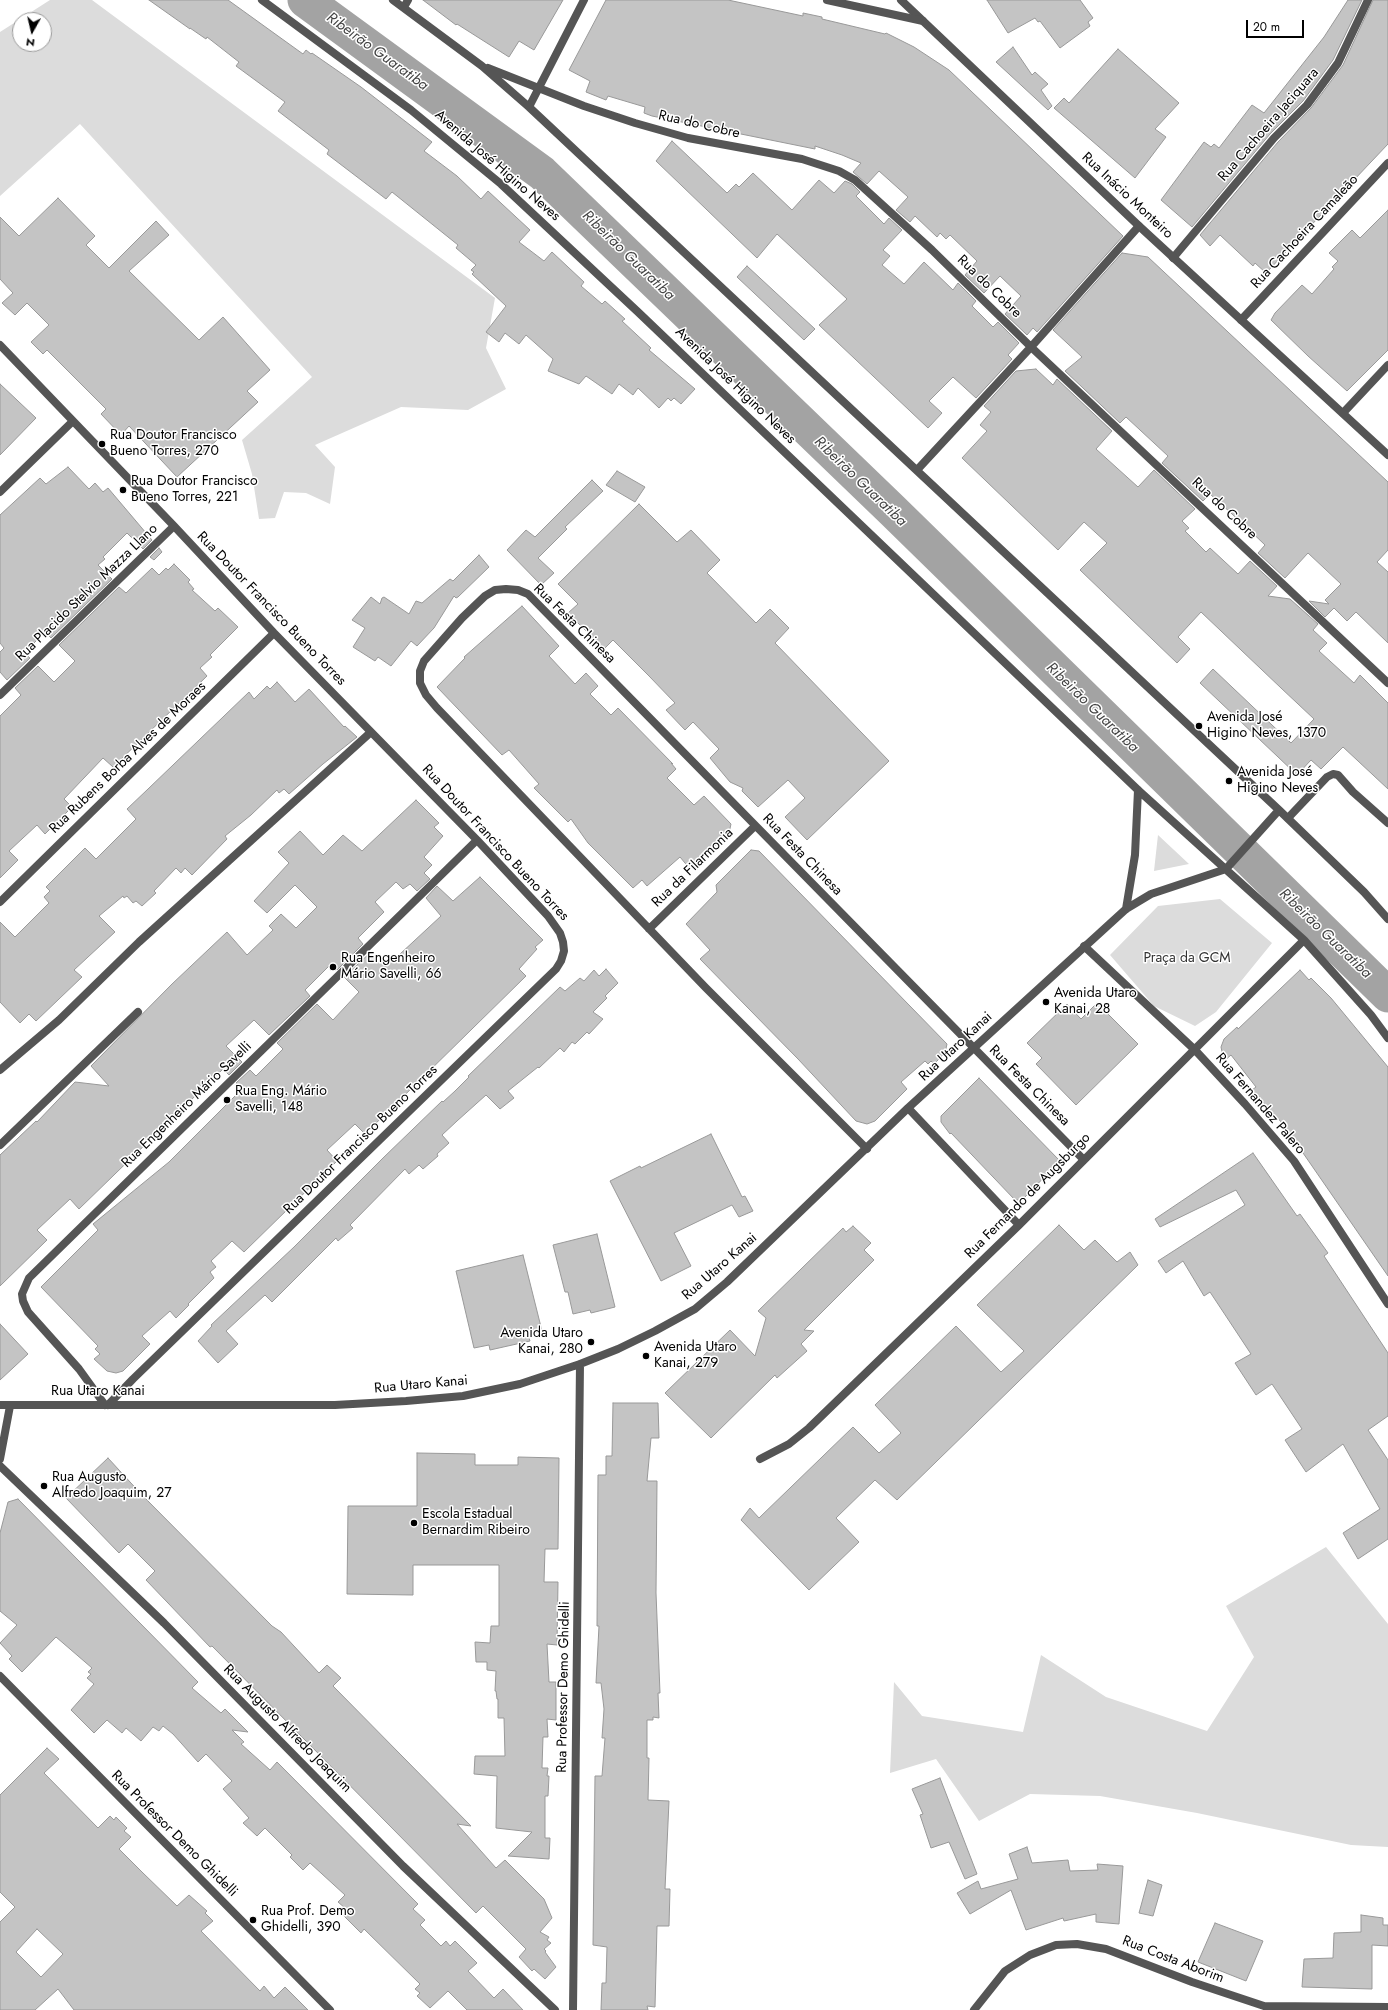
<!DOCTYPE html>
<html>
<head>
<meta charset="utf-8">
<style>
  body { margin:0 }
  #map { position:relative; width:1388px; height:2010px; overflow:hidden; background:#fff; font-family:Jost,sans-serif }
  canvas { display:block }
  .north { position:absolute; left:12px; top:12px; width:40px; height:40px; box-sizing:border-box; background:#fff; border:1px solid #999; border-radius:50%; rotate:188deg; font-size:11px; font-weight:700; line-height:16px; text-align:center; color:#000 }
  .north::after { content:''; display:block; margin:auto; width:14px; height:18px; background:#000; clip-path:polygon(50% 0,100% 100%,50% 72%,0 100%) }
  .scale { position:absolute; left:1246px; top:20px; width:58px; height:18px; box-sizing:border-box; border:2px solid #000; border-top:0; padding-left:5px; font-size:12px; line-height:14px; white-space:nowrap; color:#000; -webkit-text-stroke:3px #fff; paint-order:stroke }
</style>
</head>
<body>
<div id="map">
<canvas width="1388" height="2010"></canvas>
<div class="north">N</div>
<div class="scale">20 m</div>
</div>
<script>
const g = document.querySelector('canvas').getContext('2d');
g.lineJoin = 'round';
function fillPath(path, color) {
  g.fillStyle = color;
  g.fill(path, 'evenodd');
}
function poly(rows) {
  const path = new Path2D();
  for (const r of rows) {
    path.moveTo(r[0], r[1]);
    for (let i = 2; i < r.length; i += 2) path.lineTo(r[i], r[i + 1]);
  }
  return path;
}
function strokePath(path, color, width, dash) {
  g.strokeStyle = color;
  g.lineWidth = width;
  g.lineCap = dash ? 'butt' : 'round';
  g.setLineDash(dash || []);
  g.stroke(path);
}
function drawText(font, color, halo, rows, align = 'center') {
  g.font = font + ' Jost,sans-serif';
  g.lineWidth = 3;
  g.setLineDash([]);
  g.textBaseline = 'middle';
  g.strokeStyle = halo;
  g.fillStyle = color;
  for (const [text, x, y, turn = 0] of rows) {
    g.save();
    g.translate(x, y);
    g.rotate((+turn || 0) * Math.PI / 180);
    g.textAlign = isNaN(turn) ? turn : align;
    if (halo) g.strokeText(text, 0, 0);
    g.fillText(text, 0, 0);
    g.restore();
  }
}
fillPath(poly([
  [50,0,92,0,495,298,486,348,506,389,468,410,401,407,315,445,335,467,330,504,306,493,284,492,275,518,259,519,252,474,242,440,312,377,80,124,0,196,0,32],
  [20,20,44,20,44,44,20,44],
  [1158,835,1189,864,1154,871],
  [1220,899,1272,943,1216,1012,1195,1026,1154,1006,1110,955,1158,906],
  [1326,1547,1388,1624,1388,1847,1351,1845,1197,1813,1100,1796,1030,1794,979,1821,936,1759,890,1773,894,1682,922,1716,1023,1732,1041,1655,1106,1697,1207,1731,1254,1657,1226,1606]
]), '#dcdcdc');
strokePath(poly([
  [305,0,542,173,892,510,1388,995]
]), '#a3a3a3', 35);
const building = poly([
  [149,0,228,0,303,54,306,50,311,54,312,53,361,87,432,142,424,151,457,176,481,199,488,191,530,230,519,242,544,261,552,252,584,282,581,286,602,304,605,301,625,319,622,321,651,348,649,350,695,389,681,404,674,398,671,401,668,398,659,408,638,388,633,395,619,384,612,394,586,376,579,384,548,371,553,359,526,335,519,344,505,333,499,342,486,332,506,306,472,274,474,272,471,270,476,265,456,248,458,245,392,192,386,199,327,154,329,150,278,111,285,102,236,66,239,62,207,37,206,39,190,28,190,29,149,0],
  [423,0,563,0,534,50,519,41,509,57,457,24,456,25,423,0],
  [606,0,728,0,803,16,803,13,822,17,822,19,885,34,886,33,914,47,949,70,1123,236,1037,332,1033,328,1027,335,1005,314,1021,296,1000,276,984,293,965,275,977,261,950,235,946,239,940,233,937,237,915,216,910,222,896,210,908,197,879,171,867,184,853,172,861,163,842,155,815,146,815,149,652,116,644,113,645,107,608,96,606,100,586,92,590,81,569,70,606,0],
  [987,0,1080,0,1093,18,1088,22,1090,26,1060,48,1040,21,1038,22,1035,18,1008,33,987,0],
  [1348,0,1362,0,1333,60,1303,101,1270,134,1192,227,1161,200,1204,142,1211,147,1214,144,1219,148,1252,105,1264,113,1324,37,1348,0],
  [1373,0,1388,0,1388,144,1266,273,1255,263,1253,266,1220,235,1210,246,1200,235,1278,142,1311,108,1343,65,1373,0],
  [1013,47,1032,75,1035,72,1048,84,1041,90,1052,106,1048,110,996,62,1013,47],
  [1118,49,1179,103,1155,129,1166,137,1135,178,1054,108,1064,98,1069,103,1118,49],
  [672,141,727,193,736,184,739,187,753,173,792,210,819,180,834,193,845,181,852,184,860,192,856,196,884,224,889,218,902,230,883,250,890,256,882,265,904,284,924,262,953,290,958,283,976,301,972,306,993,327,998,322,1019,343,1008,355,1012,359,976,398,953,377,929,401,942,413,928,428,819,325,847,299,777,234,757,258,656,161,672,141],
  [58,198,95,236,86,245,109,268,156,221,169,235,129,271,199,340,223,317,270,370,247,391,258,402,177,477,129,426,121,435,101,414,106,409,47,350,43,354,31,342,49,325,27,303,15,315,2,303,13,293,0,279,0,217,19,236,58,198],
  [1388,210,1388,350,1347,391,1308,356,1271,320,1275,313,1302,285,1312,294,1334,269,1332,267,1338,261,1329,253,1352,230,1360,238,1388,210],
  [1122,253,1148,257,1388,482,1388,550,1377,562,1388,572,1388,643,1356,612,1347,621,1334,608,1325,617,1309,601,1329,604,1325,600,1341,584,1308,553,1285,578,1258,553,1265,545,1243,524,1210,494,1203,501,1162,463,1168,456,1126,417,1120,423,1065,371,1082,357,1053,330,1122,253],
  [747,266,815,329,804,340,737,277,747,266],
  [1036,369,1053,385,1057,379,1112,431,1096,449,1138,487,1154,470,1195,509,1182,521,1189,528,1185,531,1206,552,1210,548,1238,574,1250,561,1277,586,1268,596,1290,599,1318,624,1313,630,1327,643,1319,651,1354,683,1360,675,1388,703,1388,789,1343,747,1321,769,1311,760,1297,775,1200,683,1213,669,1291,743,1314,719,1281,688,1201,612,1178,637,1190,649,1177,663,1080,570,1107,543,1084,522,1058,550,962,458,987,431,980,425,991,412,984,406,1016,371,1036,369],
  [0,384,36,418,0,455,0,384],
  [68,467,89,489,95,483,103,492,108,488,152,540,143,549,127,533,103,557,105,559,98,565,112,579,51,638,45,632,24,653,30,658,7,680,0,672,0,652,4,648,0,643,0,515,40,478,46,484,68,467],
  [617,471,645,487,635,502,606,485,617,471],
  [592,480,603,491,565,527,567,529,538,558,554,573,541,585,507,550,526,530,535,537,592,480],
  [639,504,677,542,691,530,720,560,707,573,756,623,770,609,789,628,775,643,889,761,807,840,785,817,805,798,788,780,758,807,742,791,743,788,730,782,710,758,719,749,693,722,685,730,666,710,675,703,649,676,613,640,604,649,568,613,578,604,558,584,639,504],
  [159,548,162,552,154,560,150,557,159,548],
  [479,555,489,567,458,597,456,598,454,596,434,628,417,646,411,641,391,666,378,657,375,661,353,647,365,628,352,620,371,597,380,604,382,598,384,597,409,614,416,601,422,603,450,579,453,581,479,555],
  [174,564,190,580,188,582,194,589,192,590,215,611,218,608,238,627,210,655,212,657,200,668,207,676,113,767,103,758,64,799,69,804,69,810,45,834,37,825,9,851,18,860,0,878,0,716,21,695,15,688,38,666,54,682,75,661,59,645,119,587,126,593,152,568,159,575,166,568,168,570,174,564],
  [522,606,559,646,549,656,575,684,586,673,598,686,590,694,611,715,618,708,673,764,671,763,676,769,667,778,694,805,704,796,731,824,729,833,690,869,680,857,647,886,642,880,633,888,588,843,571,819,568,822,534,788,539,784,509,750,502,755,437,687,465,658,464,657,522,606],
  [277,682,295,702,309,689,344,727,345,726,357,737,323,764,289,794,284,789,279,793,277,790,251,815,225,836,227,839,192,875,185,868,181,873,176,868,154,891,156,893,142,906,136,901,133,903,127,896,124,898,123,896,99,916,115,932,74,970,82,977,36,1021,29,1014,20,1023,0,1002,0,922,15,937,49,903,44,897,50,891,46,887,85,848,96,859,136,819,127,809,148,789,249,692,254,699,267,686,270,689,277,682],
  [416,800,439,823,434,827,443,836,424,857,432,865,424,873,430,879,417,891,410,884,403,889,396,882,375,902,384,912,358,938,363,944,337,970,331,964,305,990,310,996,269,1035,254,1020,226,1046,242,1062,229,1075,223,1069,79,1209,70,1199,37,1230,47,1240,0,1286,0,1155,36,1121,37,1122,75,1082,109,1086,91,1066,172,984,227,932,247,955,273,930,269,926,281,914,296,928,317,907,295,885,267,913,254,901,289,863,278,852,300,831,323,855,343,835,362,851,416,800],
  [751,850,759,851,947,1044,945,1053,934,1064,931,1061,928,1064,925,1061,901,1082,907,1089,875,1121,867,1124,856,1121,798,1059,700,959,710,950,686,924,717,892,716,885,751,850],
  [480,877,543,940,535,947,537,949,519,969,526,976,365,1134,355,1124,327,1150,337,1161,244,1252,232,1241,211,1261,216,1267,210,1272,214,1278,188,1304,189,1305,176,1318,170,1311,142,1336,150,1344,123,1371,116,1373,107,1371,94,1359,100,1354,95,1349,98,1346,41,1287,98,1230,93,1224,169,1162,242,1089,236,1083,250,1070,256,1076,283,1049,277,1043,317,1004,333,1020,359,992,344,977,371,952,386,967,441,916,426,898,437,886,453,901,480,877],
  [606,969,618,983,605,996,607,998,593,1012,603,1019,589,1034,587,1032,575,1044,572,1042,564,1052,560,1048,539,1068,538,1067,508,1091,514,1098,500,1109,486,1095,457,1121,442,1135,449,1143,437,1154,438,1156,423,1169,419,1165,409,1174,405,1169,350,1225,353,1228,338,1241,336,1238,272,1302,265,1295,226,1331,238,1344,218,1363,198,1341,212,1326,211,1325,294,1247,383,1158,442,1101,443,1102,455,1091,469,1077,468,1076,560,987,565,991,580,978,584,981,594,970,599,976,606,969],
  [1300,970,1309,980,1311,978,1331,998,1388,1067,1388,1276,1283,1124,1252,1090,1256,1087,1231,1055,1224,1061,1221,1047,1224,1039,1237,1027,1238,1029,1300,970],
  [1097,1003,1138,1044,1076,1105,1036,1064,1042,1058,1027,1043,1067,1004,1081,1019,1097,1003],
  [979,1078,1060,1161,1022,1200,1015,1200,951,1133,950,1134,941,1122,941,1116,979,1078],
  [711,1134,742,1197,745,1196,753,1211,739,1217,732,1205,674,1233,691,1266,661,1281,610,1181,640,1166,641,1168,711,1134],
  [1253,1153,1297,1216,1300,1214,1328,1253,1324,1256,1388,1353,1388,1416,1368,1430,1388,1460,1388,1539,1358,1559,1343,1533,1380,1509,1343,1444,1306,1472,1285,1440,1302,1429,1272,1384,1256,1395,1235,1363,1251,1354,1210,1292,1204,1296,1183,1261,1166,1273,1158,1261,1245,1205,1236,1190,1160,1227,1155,1219,1253,1153],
  [1059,1225,1084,1250,1095,1240,1117,1262,1130,1252,1138,1265,897,1500,875,1480,836,1518,859,1542,809,1590,741,1520,750,1508,759,1518,853,1427,879,1453,901,1433,875,1405,956,1326,1001,1372,1024,1351,977,1305,1059,1225],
  [853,1226,871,1243,864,1250,874,1260,804,1330,814,1331,801,1344,807,1351,777,1378,775,1375,711,1438,665,1393,730,1330,755,1356,766,1318,758,1311,843,1228,846,1232,853,1226],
  [597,1234,615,1307,591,1313,590,1310,573,1314,568,1292,565,1292,553,1245,597,1234],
  [523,1255,542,1331,528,1335,530,1341,490,1350,489,1345,474,1348,456,1271,523,1255],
  [0,1324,28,1354,0,1380,0,1324],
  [613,1403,658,1403,659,1438,651,1438,647,1481,657,1481,656,1593,660,1693,658,1693,659,1718,653,1717,653,1720,647,1720,647,1758,649,1758,648,1800,669,1801,665,1889,670,1889,669,1926,657,1926,655,2007,647,2006,648,2010,601,2010,602,1983,606,1983,607,1947,593,1945,595,1776,602,1776,605,1738,602,1738,604,1709,601,1683,596,1683,599,1626,597,1626,598,1475,606,1475,606,1456,612,1456,613,1403],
  [417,1453,475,1454,475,1465,518,1465,518,1457,559,1458,558,1549,545,1549,544,1582,558,1582,557,1645,547,1644,549,1682,556,1682,556,1720,547,1719,548,1737,543,1737,542,1768,548,1768,547,1776,549,1776,548,1796,545,1796,545,1838,550,1838,549,1859,508,1856,532,1832,496,1828,497,1776,474,1774,475,1756,505,1756,504,1718,498,1718,498,1699,497,1699,496,1691,495,1691,496,1671,487,1670,487,1662,476,1662,475,1642,490,1643,491,1626,499,1626,499,1565,413,1565,413,1595,347,1594,348,1506,417,1506,417,1453],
  [108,1458,142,1495,272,1626,281,1632,319,1673,327,1665,341,1678,333,1686,471,1826,457,1824,496,1868,505,1860,544,1899,552,1918,540,1932,549,1937,547,1940,551,1943,544,1949,546,1951,545,1952,556,1967,545,1979,534,1969,532,1971,519,1957,526,1949,483,1906,476,1913,212,1646,210,1647,146,1580,155,1571,128,1544,119,1553,66,1498,108,1458],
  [18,1499,198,1682,192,1688,221,1713,225,1709,248,1732,232,1730,244,1742,241,1744,270,1770,277,1762,418,1904,413,1909,425,1920,420,1925,441,1946,446,1941,450,1946,455,1941,477,1963,468,1971,494,1998,503,1989,523,2010,467,2010,448,1991,430,2008,417,1996,420,1993,415,1989,420,1984,364,1929,361,1933,340,1912,345,1908,338,1902,345,1895,310,1863,303,1870,290,1857,292,1855,265,1828,257,1836,243,1823,249,1818,223,1789,232,1781,206,1754,198,1762,173,1734,163,1726,159,1731,153,1727,141,1741,126,1728,122,1733,107,1720,94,1733,71,1710,94,1684,87,1678,91,1674,88,1672,92,1668,56,1637,22,1672,9,1659,12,1656,0,1643,17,1625,0,1611,0,1533,8,1502,18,1499],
  [47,1748,59,1759,44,1773,98,1828,110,1816,114,1820,116,1817,127,1828,124,1831,131,1837,119,1849,142,1872,177,1906,189,1895,207,1911,205,1913,213,1921,201,1931,260,1991,264,1986,274,1998,285,1987,308,2010,74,2010,58,1989,35,2010,0,2010,0,1922,15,1907,0,1892,0,1795,47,1748],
  [37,1929,63,1954,41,1977,16,1952,37,1929],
  [940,1778,977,1874,965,1879,949,1842,931,1848,920,1815,923,1814,912,1789,940,1778],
  [1027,1847,1032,1863,1068,1860,1070,1871,1098,1870,1097,1864,1123,1866,1119,1924,1096,1922,1096,1914,1064,1921,1063,1918,1026,1930,1011,1890,970,1914,957,1893,978,1881,981,1889,1018,1879,1009,1854,1027,1847],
  [1148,1880,1162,1885,1153,1916,1139,1913,1148,1880],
  [1361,1915,1383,1918,1383,1925,1388,1925,1388,1946,1372,1945,1372,1989,1302,1987,1304,1959,1333,1958,1334,1933,1361,1932,1361,1915],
  [1215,1923,1263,1941,1246,1981,1198,1962,1215,1923]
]);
fillPath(building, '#c4c4c4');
strokePath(building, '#999', 1);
strokePath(poly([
  [404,7,408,0],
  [1173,258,1274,138,1307,105,1338,63,1368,0],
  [1288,818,1327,777,1333,774,1338,775,1353,792,1388,823]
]), '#555', 8);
strokePath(poly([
  [262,0,411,110,501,184,638,312,1138,790,1304,940,1371,1015,1388,1038],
  [393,0,482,66,529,107,1279,810,1364,892,1388,919],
  [901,0,923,21],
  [488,68,584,106,635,123,688,138,802,159,839,171,855,180,932,250,1031,347,1388,683],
  [529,107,584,0],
  [1241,320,1388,163],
  [0,345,174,526,274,633,477,840,548,916,560,933,563,942,564,951,561,961,556,969,133,1379,108,1405],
  [1343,413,1388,365],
  [917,470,1031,347,1139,226],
  [0,492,73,421],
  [0,695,174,526],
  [0,902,274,633],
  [1126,909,1135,855,1138,790],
  [649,929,755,826],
  [1084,946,1195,1050,1245,1104,1294,1161,1388,1304],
  [0,1070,59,1020,139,942,371,732],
  [908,1108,1019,1225],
  [0,1145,138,1012],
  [867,1149,706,988,437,708,426,695,420,683,420,671,424,661,462,618,485,596,495,590,506,589,518,590,528,594,1083,1159],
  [0,1405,335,1405,406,1401,463,1396,520,1384,580,1364,618,1349,655,1331,695,1309,727,1282,908,1108,1126,909,1151,894,1226,869,1279,810],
  [105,1405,79,1369,28,1312,23,1301,22,1294,29,1278,477,840],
  [0,1459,10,1406],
  [760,1459,789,1444,809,1428,1019,1225,1304,940],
  [0,1466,164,1623,403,1866,555,2010],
  [0,1676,330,2010],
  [573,2010,580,1364],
  [974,2010,1005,1971,1030,1955,1056,1945,1077,1944,1106,1949,1192,1982,1264,2006,1388,2007]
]), '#555', 8);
strokePath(poly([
  [827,0,923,21,1139,226,1388,455]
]), '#555', 8);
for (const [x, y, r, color] of [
  [102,444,4,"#000"],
  [123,490,4,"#000"],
  [1199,726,4,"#000"],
  [1229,781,4,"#000"],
  [333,967,4,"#000"],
  [1046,1002,4,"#000"],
  [227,1100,4,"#000"],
  [591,1342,4,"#000"],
  [646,1356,4,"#000"],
  [44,1486,4,"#000"],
  [414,1523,4,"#000"],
  [253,1920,4,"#000"]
]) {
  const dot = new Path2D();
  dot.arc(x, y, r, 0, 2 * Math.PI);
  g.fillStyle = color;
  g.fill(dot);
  strokePath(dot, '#fff', 1.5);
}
drawText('14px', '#000', '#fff', [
  ["Rua do Cobre",699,125,13],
  ["Rua Cachoeira Jaciquara",1269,125,-49],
  ["Avenida José Higino Neves",497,166,41],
  ["Rua Inácio Monteiro",1127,196,43],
  ["Rua Cachoeira Camaleão",1305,232,-47],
  ["Rua do Cobre",989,287,44],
  ["Avenida José Higino Neves",735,386,44],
  ["Rua do Cobre",1224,509,43],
  ["Rua Placido Stelvio Mazza Llano",87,593,-44],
  ["Rua Doutor Francisco Bueno Torres",271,609,46],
  ["Rua Festa Chinesa",574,624,44],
  ["Rua Rubens Borba Alves de Moraes",128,758,-44],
  ["Rua Doutor Francisco Bueno Torres",495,843,47],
  ["Rua Festa Chinesa",802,855,46],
  ["Rua da Filarmonia",693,868,-44],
  ["Rua Utaro Kanai",956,1047,-43],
  ["Rua Festa Chinesa",1029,1086,45],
  ["Rua Fernandez Palero",1260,1104,49],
  ["Rua Engenheiro Mário Savelli",187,1105,-44],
  ["Rua Doutor Francisco Bueno Torres",361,1140,-44],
  ["Rua Fernando de Augsburgo",1028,1196,-45],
  ["Rua Utaro Kanai",720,1267,-41],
  ["Rua Utaro Kanai",421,1385,-5],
  ["Rua Utaro Kanai",98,1392],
  ["Rua Professor Demo Ghidelli",564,1687,-89],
  ["Rua Augusto Alfredo Joaquim",287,1729,45],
  ["Rua Professor Demo Ghidelli",174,1834,45],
  ["Rua Costa Aborim",1173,1960,21]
]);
drawText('14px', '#000', '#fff', [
  ["Rua Doutor Francisco",110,436],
  ["Bueno Torres, 270",110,452],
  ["Rua Doutor Francisco",131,482],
  ["Bueno Torres, 221",131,498],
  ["Avenida José",1207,718],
  ["Higino Neves, 1370",1207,734],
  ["Avenida José",1237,773],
  ["Higino Neves",1237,789],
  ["Rua Engenheiro",341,959],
  ["Mário Savelli, 66",341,975],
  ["Avenida Utaro",1054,994],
  ["Kanai, 28",1054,1010],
  ["Rua Eng. Mário",235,1092],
  ["Savelli, 148",235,1108],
  ["Avenida Utaro",583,1334,"right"],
  ["Kanai, 280",583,1350,"right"],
  ["Avenida Utaro",654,1348],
  ["Kanai, 279",654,1364],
  ["Rua Augusto",52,1478],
  ["Alfredo Joaquim, 27",52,1494],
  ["Escola Estadual",422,1515],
  ["Bernardim Ribeiro",422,1531],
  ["Rua Prof. Demo",261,1912],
  ["Ghidelli, 390",261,1928]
], 'left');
drawText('14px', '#333', '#fff', [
  ["Praça da GCM",1187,959]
]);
drawText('italic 15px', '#444', '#fff', [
  ["Ribeirão Guaratiba",377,52,36],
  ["Ribeirão Guaratiba",628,256,44],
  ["Ribeirão Guaratiba",860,482,44],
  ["Ribeirão Guaratiba",1092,708,44],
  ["Ribeirão Guaratiba",1325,934,44]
]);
</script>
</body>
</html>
